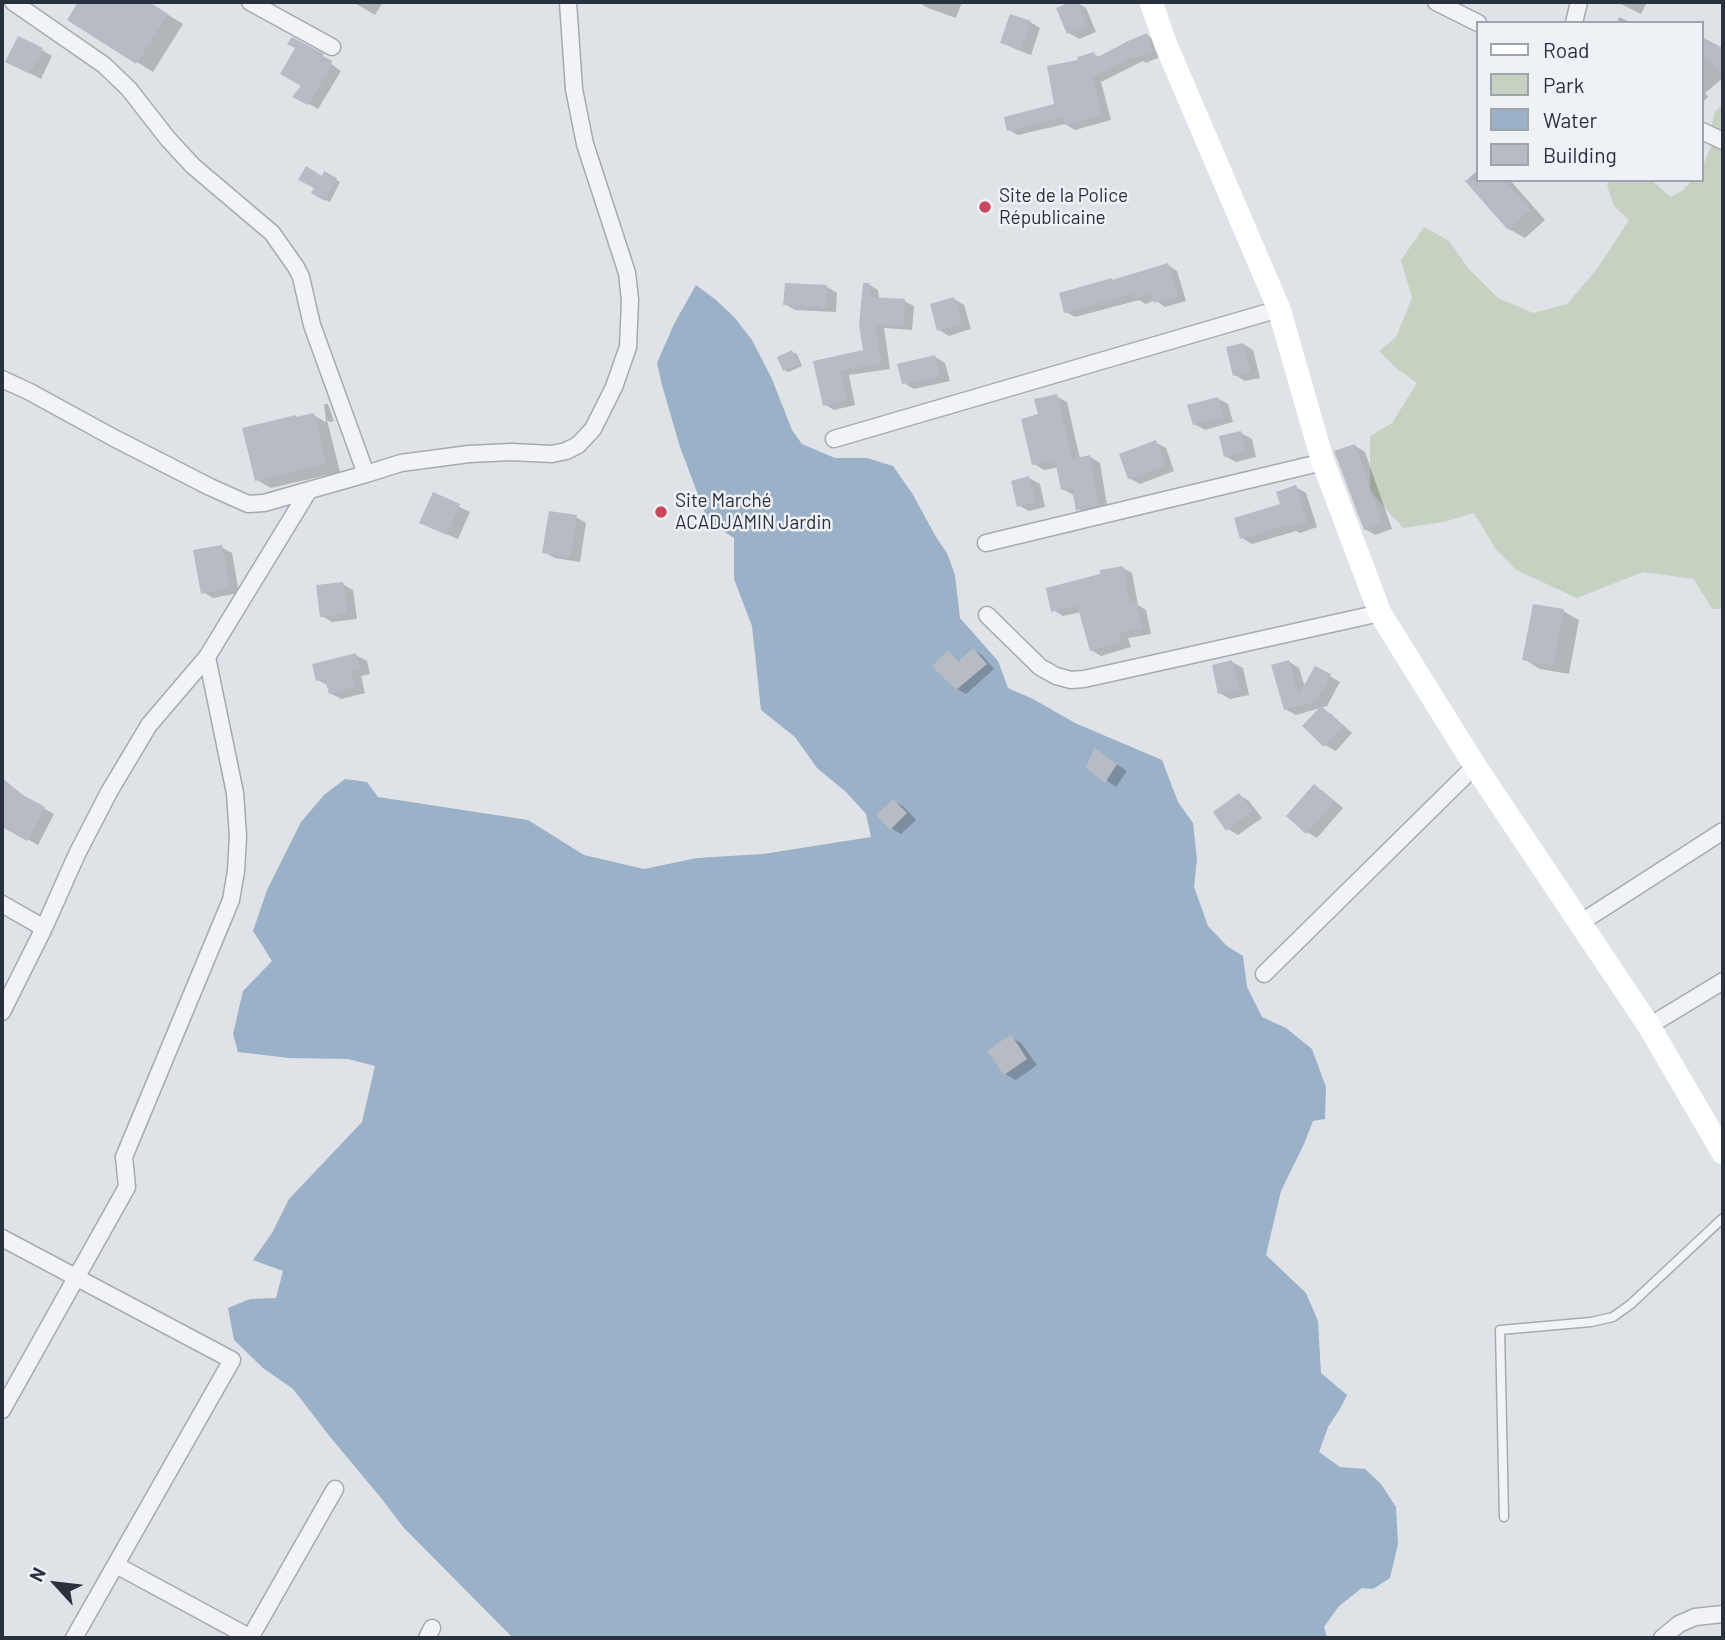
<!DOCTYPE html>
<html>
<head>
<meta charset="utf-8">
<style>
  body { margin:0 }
  #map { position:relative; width:1725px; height:1640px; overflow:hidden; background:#dfe3e8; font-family:Barlow,sans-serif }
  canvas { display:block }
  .frame { position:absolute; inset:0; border:4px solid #29313e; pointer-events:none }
  .legend { position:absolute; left:1476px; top:21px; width:228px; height:161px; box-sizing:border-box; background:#eef1f5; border:2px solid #9fa4ac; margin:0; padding:9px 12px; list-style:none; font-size:21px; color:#29313e }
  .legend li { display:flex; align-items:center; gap:14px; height:35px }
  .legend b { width:35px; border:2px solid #9fa4ac }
  .north { position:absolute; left:21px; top:1549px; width:70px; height:70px; -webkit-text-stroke:5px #eef1f5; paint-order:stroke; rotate:297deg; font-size:19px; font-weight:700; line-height:28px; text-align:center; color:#29313e }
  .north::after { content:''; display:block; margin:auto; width:24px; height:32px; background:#29313e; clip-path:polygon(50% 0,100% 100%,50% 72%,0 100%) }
</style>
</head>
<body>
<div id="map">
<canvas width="1725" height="1640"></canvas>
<div class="frame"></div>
<ul class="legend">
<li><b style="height:9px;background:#fff"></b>Road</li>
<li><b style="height:19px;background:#c5d1c1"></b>Park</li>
<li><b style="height:19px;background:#9bb1c7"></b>Water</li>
<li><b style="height:19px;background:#b7bcc4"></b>Building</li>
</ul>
<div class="north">N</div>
</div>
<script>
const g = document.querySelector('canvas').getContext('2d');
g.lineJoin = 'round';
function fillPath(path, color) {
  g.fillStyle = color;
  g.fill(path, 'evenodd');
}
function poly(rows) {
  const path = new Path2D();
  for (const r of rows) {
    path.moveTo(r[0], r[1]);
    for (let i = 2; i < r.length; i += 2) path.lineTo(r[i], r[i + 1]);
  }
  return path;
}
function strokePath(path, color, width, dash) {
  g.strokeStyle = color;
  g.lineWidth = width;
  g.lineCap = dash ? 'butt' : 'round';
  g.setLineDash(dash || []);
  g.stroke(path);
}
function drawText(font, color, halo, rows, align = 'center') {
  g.font = font + ' Barlow,sans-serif';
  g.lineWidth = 5;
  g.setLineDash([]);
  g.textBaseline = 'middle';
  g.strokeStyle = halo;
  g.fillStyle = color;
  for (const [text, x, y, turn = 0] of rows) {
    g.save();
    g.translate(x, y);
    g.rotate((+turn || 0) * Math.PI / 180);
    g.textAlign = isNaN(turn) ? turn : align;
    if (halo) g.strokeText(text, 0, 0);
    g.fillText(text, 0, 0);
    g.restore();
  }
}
fillPath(poly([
  [1723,104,1723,609,1712,609,1694,579,1643,572,1577,598,1516,570,1495,548,1474,513,1443,522,1403,528,1370,491,1370,436,1392,423,1417,383,1396,368,1379,351,1396,337,1412,298,1401,260,1424,227,1449,241,1468,268,1498,298,1533,313,1567,304,1597,269,1629,220,1614,206,1607,186,1610,180,1651,180,1671,197,1683,190,1692,180,1702,180,1702,168,1714,140,1711,129,1714,113]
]), '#c5d1c1');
fillPath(poly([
  [696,285,716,300,735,318,752,340,772,379,792,430,802,444,835,458,867,458,893,466,912,493,936,537,947,553,955,575,960,618,998,661,1008,688,1033,699,1075,723,1162,760,1178,802,1193,823,1197,859,1194,887,1208,926,1227,946,1243,956,1247,987,1262,1017,1286,1028,1312,1049,1326,1087,1325,1119,1313,1121,1304,1144,1281,1191,1266,1255,1306,1293,1318,1321,1321,1373,1347,1395,1341,1407,1328,1427,1319,1452,1340,1467,1365,1469,1381,1484,1396,1507,1398,1544,1390,1578,1373,1589,1362,1588,1339,1606,1324,1627,1327,1638,513,1638,404,1528,381,1498,331,1438,293,1389,263,1368,234,1340,228,1308,250,1299,276,1298,283,1271,253,1260,272,1233,289,1199,362,1122,375,1066,348,1059,289,1058,238,1052,233,1034,243,991,272,961,253,931,267,890,301,822,324,795,345,779,367,782,378,797,528,820,584,855,644,869,697,858,763,854,871,837,866,814,846,792,817,768,795,737,761,710,752,626,734,579,734,538,708,521,680,447,662,385,657,363,674,324]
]), '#9bb1c7');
fillPath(poly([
  [80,2,147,2,183,24,153,72,69,19],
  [353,2,383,2,375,15],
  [918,2,962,2,956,18,928,8],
  [1076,2,1086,8,1096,32,1079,39,1069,33,1059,9],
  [1617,2,1647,2,1641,14],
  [1619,17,1632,23,1617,23],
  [1030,22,1040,28,1031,55,1013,48,1002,42],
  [1147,35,1156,41,1162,56,1146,63,1143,61,1101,82,1111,120,1075,130,1065,124,1018,135,1009,130,1056,105,1081,61,1094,54,1100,58],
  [292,39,332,61,331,64,341,71,318,109,295,96,304,86,297,48],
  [1702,39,1723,50,1723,78,1705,93,1708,97,1702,103],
  [42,50,52,56,41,79,18,67],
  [1478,170,1478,180,1510,180,1545,220,1525,238,1509,229,1466,181],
  [325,173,340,182,330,202,313,193],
  [1168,265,1177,271,1186,301,1165,307,1155,300,1146,304,1139,300,1075,317,1066,312,1114,281],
  [868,284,878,290,879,299,904,301,914,306,912,330,884,328,890,369,849,375,855,405,834,410,824,404,815,363,865,351],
  [827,287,837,293,836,312,795,310,785,304],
  [954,299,964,305,971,329,949,336,939,330],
  [1243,344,1253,350,1260,378,1245,381,1235,375],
  [792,352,797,354,802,366,789,372,784,370],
  [935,357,945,363,950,381,914,389,904,383],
  [1056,396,1067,402,1080,459,1090,457,1100,463,1108,511,1088,515,1078,509,1073,495,1063,489,1059,467,1044,470,1034,464,1040,416],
  [1217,398,1228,404,1233,422,1205,430,1194,424],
  [324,404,329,404,328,404,334,421,330,422,327,420,340,472,271,488,257,480,313,415,326,422],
  [1241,433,1252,439,1256,457,1236,462,1225,456],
  [1155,442,1166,448,1174,471,1140,484,1129,478],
  [1355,446,1365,452,1392,529,1375,535,1365,529],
  [1029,478,1040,484,1045,507,1029,511,1018,505],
  [1296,487,1306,493,1317,527,1300,533,1296,531,1252,544,1242,538,1282,505],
  [434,495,470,512,458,539,432,528],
  [576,517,586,523,580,562,555,558,544,552],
  [221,547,232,553,239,593,213,598,203,592],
  [1123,568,1132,573,1138,605,1146,610,1151,634,1128,638,1131,647,1101,656,1091,650,1081,612,1063,616,1053,610],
  [342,584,353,590,357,619,332,622,322,616],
  [1563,611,1579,620,1569,674,1540,669,1524,659],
  [973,650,982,655,994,669,966,694,957,689,949,652,961,662],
  [356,655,367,661,370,674,361,676,365,693,341,699,330,693,329,686,318,680],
  [1288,661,1299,668,1305,688,1316,668,1340,682,1327,706,1296,715,1285,709],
  [1232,662,1243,668,1249,695,1230,699,1220,693],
  [1321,708,1331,714,1352,733,1336,751,1325,745],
  [1105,757,1127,771,1116,787,1088,767],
  [2,778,29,800,54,814,38,845,2,825,2,816,7,807,2,803],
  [1314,786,1324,792,1343,808,1317,838,1307,832],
  [1239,795,1249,801,1262,818,1238,835,1228,829],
  [894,801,904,807,916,820,901,834,891,828],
  [1011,1037,1021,1043,1037,1065,1016,1080,1005,1074]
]), '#0003');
fillPath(poly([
  [78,2,149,2,168,14,136,64,67,20],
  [1071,2,1077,2,1087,26,1067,34,1056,8],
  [1010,14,1031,21,1021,50,1000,43],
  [1147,33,1153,51,1135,58,1134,56,1092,77,1102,115,1065,125,1062,117,1007,131,1004,117,1054,104,1047,66,1078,60,1077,57,1094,52,1096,58,1128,41],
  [18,36,43,48,30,74,5,62],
  [292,37,324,54,317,65,318,66,325,59,332,64,308,105,292,97,301,86,280,74,295,48,287,44],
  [1702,37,1723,48,1723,77,1702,51],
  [306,166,322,176,324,171,337,178,325,201,311,193,314,188,298,180],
  [1464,180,1504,180,1530,210,1508,230],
  [1168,263,1178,296,1154,303,1151,294,1135,299,1133,294,1064,313,1059,293,1112,278,1112,280],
  [785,283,827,285,826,308,783,305],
  [863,283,869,283,871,297,905,299,903,326,875,324,881,364,840,370,847,400,823,406,813,361,863,350,859,325],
  [954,297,962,324,937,331,930,304],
  [1243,343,1251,372,1233,376,1226,347],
  [792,350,798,364,783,371,777,357],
  [935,355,940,376,902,384,897,364],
  [1057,394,1072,459,1090,455,1098,505,1076,511,1072,488,1061,490,1055,460,1032,465,1021,419,1038,414,1034,399],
  [1218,397,1223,417,1193,425,1187,405],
  [314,413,326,464,255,481,242,428,296,415,296,417],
  [1241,431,1246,452,1224,457,1219,436],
  [1156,440,1165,465,1128,479,1119,454],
  [1355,444,1382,523,1364,530,1334,451],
  [1029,476,1035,502,1017,507,1011,481],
  [1296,485,1307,522,1288,528,1287,525,1240,539,1234,518,1280,504,1276,492],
  [433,492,460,504,447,535,419,523],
  [549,511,577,515,570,557,542,553],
  [222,545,230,588,201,594,193,550],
  [1123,566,1130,604,1137,602,1142,629,1119,633,1122,642,1090,651,1077,605,1051,612,1046,588,1100,574,1100,570],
  [343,582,347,613,320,617,316,585],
  [1533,604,1564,609,1553,666,1522,660],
  [973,648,987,664,956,690,932,666,948,650,959,661],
  [356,653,360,669,351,671,355,687,329,694,325,679,316,681,312,664],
  [1232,660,1239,689,1218,694,1212,665],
  [1289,660,1298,696,1315,666,1331,674,1316,701,1284,710,1271,665],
  [1321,706,1343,726,1324,747,1302,726],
  [1094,748,1117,764,1105,783,1086,768],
  [2,779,21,794,45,807,27,841,2,827],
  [1314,784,1334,801,1306,834,1286,816],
  [1239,793,1252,811,1226,831,1213,812],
  [893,799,907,813,890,830,876,815],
  [1011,1034,1027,1059,1004,1075,987,1051]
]), '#b7bcc4');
const lane = poly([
  [1504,1517,1500,1330,1591,1322,1613,1317,1631,1304,1723,1218]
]);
const street = poly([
  [13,2,104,65,129,89,168,139,193,166,272,233,296,267,301,277,312,325,366,474],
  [250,2,332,47],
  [1436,2,1478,23],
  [1574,23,1579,2],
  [1702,131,1723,141],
  [2,379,30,392,114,438,210,487,248,504,264,503,366,474,401,463,469,454,511,452,552,454,566,451,578,445,593,429,614,387,628,347,630,300,627,273,585,144,574,89,568,2],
  [834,439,1279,309],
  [986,543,1323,462],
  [987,615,1040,667,1056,676,1071,680,1084,679,1380,613],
  [2,904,44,928],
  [1580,923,1723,831],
  [1264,974,1475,766],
  [2,1012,44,928,77,854,109,792,149,725,207,657,309,490],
  [1649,1026,1723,981],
  [2,1238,232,1360,74,1638],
  [2,1410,127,1187,124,1157,231,900,236,871,238,836,235,793,207,657],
  [116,1565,251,1638],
  [250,1638,335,1489],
  [427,1638,432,1628],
  [1662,1638,1679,1624,1695,1617,1723,1614]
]);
strokePath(lane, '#a5aab2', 11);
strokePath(street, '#a5aab2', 19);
strokePath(lane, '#f2f3f6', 8);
strokePath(street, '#f2f3f6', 16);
strokePath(poly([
  [1151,2,1166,45,1279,309,1323,462,1380,613,1475,766,1649,1026,1723,1153]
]), '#fff', 23);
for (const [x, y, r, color] of [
  [985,207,7,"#c8495d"],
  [661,512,7,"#c8495d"]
]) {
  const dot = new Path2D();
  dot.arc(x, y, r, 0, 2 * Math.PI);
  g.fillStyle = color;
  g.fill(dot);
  strokePath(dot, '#eef1f5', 2.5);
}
drawText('19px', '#29313e', '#eef1f5', [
  ["Site de la Police",999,196],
  ["Républicaine",999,218],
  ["Site Marché",675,501],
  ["ACADJAMIN Jardin",675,523]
], 'left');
</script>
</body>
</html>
